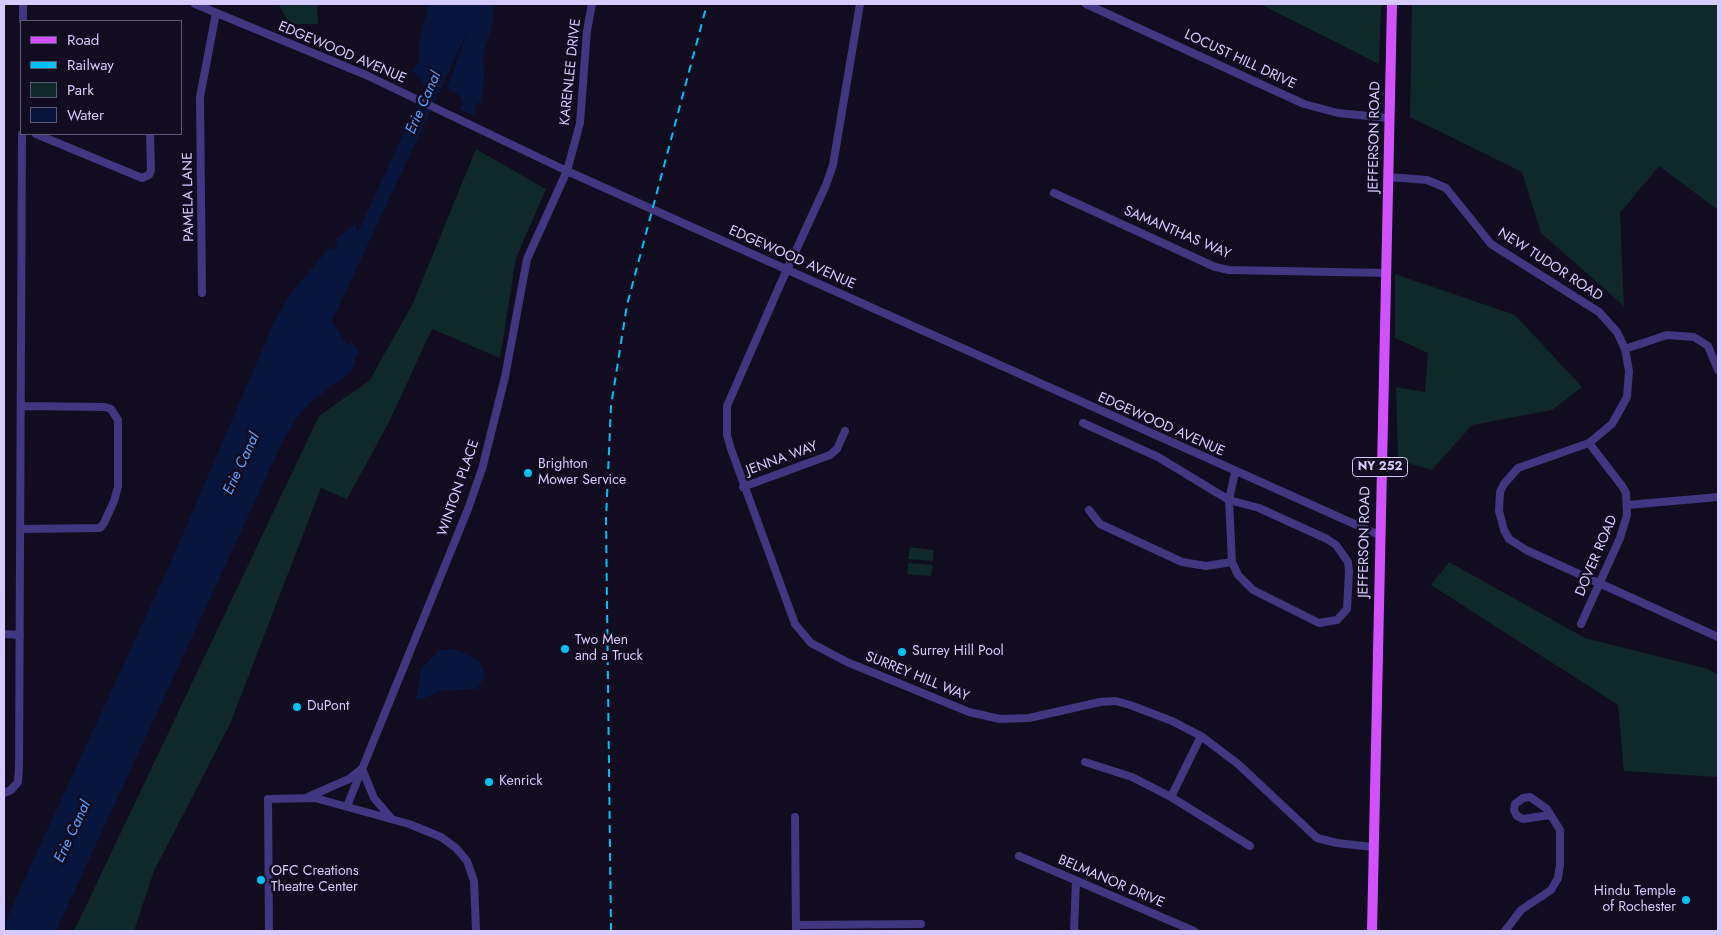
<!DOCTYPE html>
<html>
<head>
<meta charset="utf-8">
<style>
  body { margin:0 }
  #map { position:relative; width:1722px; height:935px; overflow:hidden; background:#110c1f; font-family:Jost,sans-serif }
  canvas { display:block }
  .frame { position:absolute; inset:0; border:5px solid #d6caff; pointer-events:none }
  .legend { position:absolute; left:20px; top:20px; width:162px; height:115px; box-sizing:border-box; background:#110c1f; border:1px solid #605879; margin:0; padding:6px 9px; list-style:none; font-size:15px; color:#d6caff }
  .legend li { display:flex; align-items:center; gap:10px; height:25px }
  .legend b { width:25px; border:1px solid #605879 }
</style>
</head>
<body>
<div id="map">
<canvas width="1722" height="935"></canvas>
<div class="frame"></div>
<ul class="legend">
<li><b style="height:6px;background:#d151ff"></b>Road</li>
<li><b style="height:6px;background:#00c2f5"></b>Railway</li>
<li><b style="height:14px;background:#0f2829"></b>Park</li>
<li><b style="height:14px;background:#08153c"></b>Water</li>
</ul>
</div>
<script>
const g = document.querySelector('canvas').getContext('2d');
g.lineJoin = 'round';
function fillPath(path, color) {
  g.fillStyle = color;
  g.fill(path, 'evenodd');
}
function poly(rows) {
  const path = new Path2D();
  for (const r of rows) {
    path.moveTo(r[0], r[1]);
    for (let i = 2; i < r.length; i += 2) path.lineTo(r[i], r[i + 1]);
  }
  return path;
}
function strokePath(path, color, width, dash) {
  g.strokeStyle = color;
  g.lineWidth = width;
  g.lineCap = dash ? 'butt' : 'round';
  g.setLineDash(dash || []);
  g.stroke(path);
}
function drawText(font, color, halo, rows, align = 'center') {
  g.font = font + ' Jost,sans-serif';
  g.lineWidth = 5;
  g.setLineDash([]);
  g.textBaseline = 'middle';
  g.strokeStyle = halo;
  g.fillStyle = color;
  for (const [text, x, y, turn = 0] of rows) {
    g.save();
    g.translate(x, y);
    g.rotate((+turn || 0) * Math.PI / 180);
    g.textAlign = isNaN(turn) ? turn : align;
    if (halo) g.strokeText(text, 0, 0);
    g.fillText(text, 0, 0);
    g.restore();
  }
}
fillPath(poly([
  [278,4,317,4,318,24,290,24],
  [1260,4,1381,4,1379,64],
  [1412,4,1718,4,1718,210,1659,166,1620,213,1624,306,1541,233,1522,172,1410,117],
  [476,149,546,189,516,258,500,358,432,329,388,424,347,499,321,488,230,724,154,871,134,931,74,931,319,416,370,380,413,303],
  [1395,274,1515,315,1582,387,1552,410,1472,425,1432,470,1398,460,1396,387,1425,392,1428,353,1395,338],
  [910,547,934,550,933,561,908,559],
  [1449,562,1585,638,1708,669,1718,675,1718,777,1624,771,1618,705,1431,585],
  [908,563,933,565,931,576,907,574]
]), '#0f2829');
fillPath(poly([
  [429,4,494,4,493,21,482,61,485,72,481,102,476,104,475,116,460,109,463,103,460,96,447,88,468,31,332,321,347,345,352,342,360,353,355,357,355,363,351,372,311,402,296,419,282,443,56,931,4,931,4,925,24,880,170,564,274,322,291,293,329,248,332,250,338,243,335,240,356,223,356,230,359,230,424,89,421,79,412,71,419,61,419,42],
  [455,649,478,660,486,675,477,689,441,691,420,700,416,699,421,669,439,650]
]), '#08153c');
strokePath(poly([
  [23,4,23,21],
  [195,4,366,75,567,171,1379,535],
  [860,4,833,165,826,185,780,285,727,406,727,435,731,449,795,624,811,643,847,662,969,712,1000,719,1029,718,1100,702,1116,701,1130,705,1172,721,1201,736,1238,764,1317,838,1337,843,1373,847],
  [1086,4,1304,104,1338,113,1389,118],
  [36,134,142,178,149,175,151,170,150,134],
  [1388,177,1427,180,1446,188,1491,244,1599,312,1617,332,1625,349,1629,371,1627,397,1612,424,1589,443,1518,468,1504,484,1500,492,1499,511,1504,530,1509,539,1526,550,1718,637],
  [1054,193,1215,267,1229,270,1386,273],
  [202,293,200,97,216,13],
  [1625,349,1667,335,1694,337,1708,346,1718,370],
  [1083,423,1158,457,1229,500,1259,508,1327,539,1336,545,1348,562,1349,571,1347,609,1337,620,1319,623,1253,590,1238,575,1232,562,1229,500,1235,472],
  [743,487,830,455,837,449,845,431],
  [1628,505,1718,497],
  [1089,510,1100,524,1182,562,1206,566,1232,562],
  [21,529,100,528,104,523,114,501,118,487,118,420,111,409,105,407,21,406],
  [1581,624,1620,538,1627,515,1626,493,1622,486,1589,443],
  [4,634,20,635],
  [1085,762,1132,777,1171,797,1250,846],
  [362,769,374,798,391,818],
  [4,793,11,790,18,782,19,767,22,134],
  [308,797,349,779,360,770],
  [1171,797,1201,736],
  [347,806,468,509,482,469,505,377,527,259,567,171,580,123,587,31,592,4],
  [795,817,796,931],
  [1019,856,1194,931],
  [796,925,921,924],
  [269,931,268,799,315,798,409,824,441,837,456,848,467,861,474,881,476,931],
  [1074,931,1076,881],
  [1505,931,1521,910,1551,890,1558,878,1560,865,1560,830,1547,809,1530,797,1523,798,1515,804,1514,810,1517,816,1523,819,1550,815]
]), '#413680', 8);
strokePath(poly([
  [1372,931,1392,4]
]), '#d151ff', 10);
strokePath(poly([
  [611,931,606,519,611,406,627,305,707,4]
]), '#00c2f5', 2, [8, 6]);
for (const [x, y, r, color] of [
  [528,473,5,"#00c2f5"],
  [565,649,5,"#00c2f5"],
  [902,652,5,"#00c2f5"],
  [297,707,5,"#00c2f5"],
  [489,782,5,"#00c2f5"],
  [261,880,5,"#00c2f5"],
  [1686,900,5,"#00c2f5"]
]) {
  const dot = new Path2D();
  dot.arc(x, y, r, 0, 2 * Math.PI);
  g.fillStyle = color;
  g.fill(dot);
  strokePath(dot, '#110c1f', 2);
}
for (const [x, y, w] of [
  [1380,467,55]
]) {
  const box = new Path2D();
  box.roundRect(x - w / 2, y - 9.5, w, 19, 4);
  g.fillStyle = '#110c1f';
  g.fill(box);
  strokePath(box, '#d6caff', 1);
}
drawText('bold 12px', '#d6caff', null, [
  ["NY 252",1380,467]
]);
drawText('14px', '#d6caff', '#110c1f', [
  ["EDGEWOOD AVENUE",342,53,23],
  ["LOCUST HILL DRIVE",1240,60,25],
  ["KARENLEE DRIVE",571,72,-84],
  ["JEFFERSON ROAD",1375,137,-89],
  ["PAMELA LANE",189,197,-91],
  ["SAMANTHAS WAY",1177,233,23],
  ["EDGEWOOD AVENUE",792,258,24],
  ["NEW TUDOR ROAD",1550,265,33],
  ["EDGEWOOD AVENUE",1161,425,24],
  ["JENNA WAY",782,459,-20],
  ["WINTON PLACE",459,488,-71],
  ["JEFFERSON ROAD",1365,542,-89],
  ["DOVER ROAD",1597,556,-67],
  ["SURREY HILL WAY",917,677,22],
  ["BELMANOR DRIVE",1111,882,23]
]);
drawText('14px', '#d6caff', '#110c1f', [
  ["Brighton",538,465],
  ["Mower Service",538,481],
  ["Two Men",575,641],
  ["and a Truck",575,657],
  ["Surrey Hill Pool",912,652],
  ["DuPont",307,707],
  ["Kenrick",499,782],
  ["OFC Creations",271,872],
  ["Theatre Center",271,888],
  ["Hindu Temple",1676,892,"right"],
  ["of Rochester",1676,908,"right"]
], 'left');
drawText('italic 15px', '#58a0ff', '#110c1f', [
  ["Erie Canal",424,103,-66],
  ["Erie Canal",242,464,-65],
  ["Erie Canal",73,832,-65]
]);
</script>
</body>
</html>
